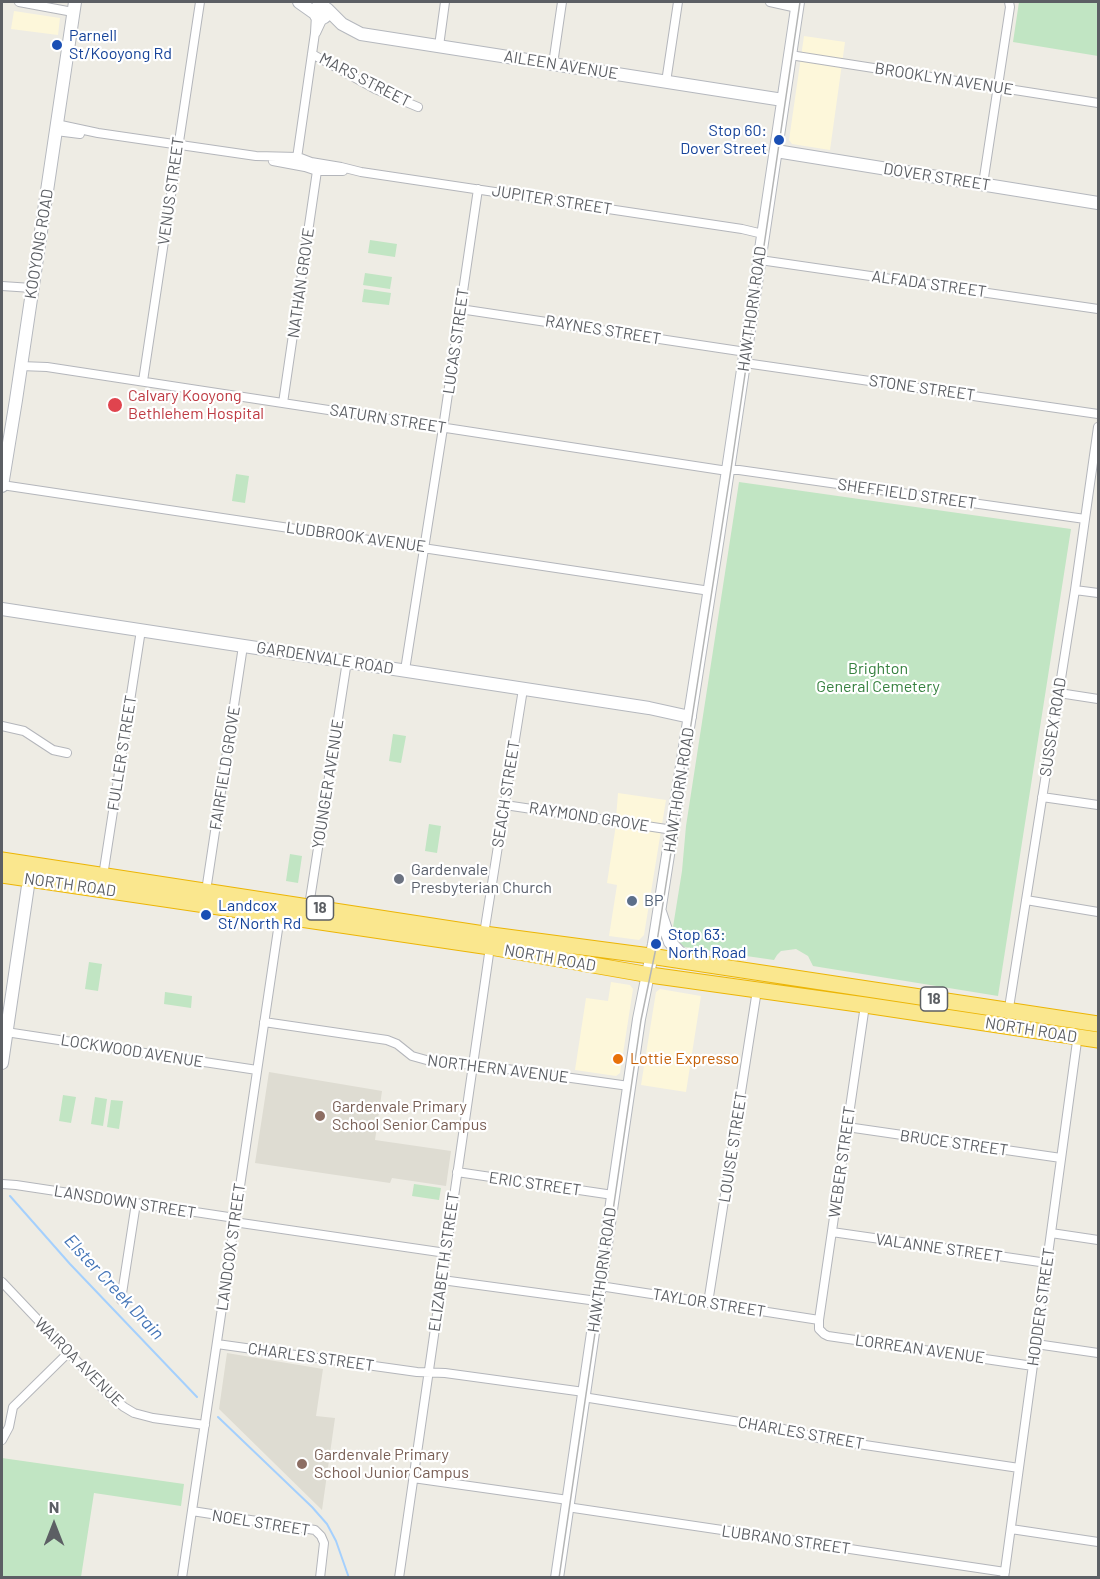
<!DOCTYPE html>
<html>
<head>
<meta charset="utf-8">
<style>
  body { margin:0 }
  #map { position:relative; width:1100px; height:1579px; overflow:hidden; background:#eeece4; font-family:Barlow,sans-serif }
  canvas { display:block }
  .frame { position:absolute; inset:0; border:3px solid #5c5f64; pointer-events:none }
  .north { position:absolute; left:24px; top:1495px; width:60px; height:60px; -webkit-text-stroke:4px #fff; paint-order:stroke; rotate:0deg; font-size:16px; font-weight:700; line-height:24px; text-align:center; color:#5c5f64 }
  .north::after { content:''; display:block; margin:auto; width:21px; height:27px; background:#5c5f64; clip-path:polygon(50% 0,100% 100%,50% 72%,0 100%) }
</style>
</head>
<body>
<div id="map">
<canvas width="1100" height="1579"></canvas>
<div class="frame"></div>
<div class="north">N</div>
</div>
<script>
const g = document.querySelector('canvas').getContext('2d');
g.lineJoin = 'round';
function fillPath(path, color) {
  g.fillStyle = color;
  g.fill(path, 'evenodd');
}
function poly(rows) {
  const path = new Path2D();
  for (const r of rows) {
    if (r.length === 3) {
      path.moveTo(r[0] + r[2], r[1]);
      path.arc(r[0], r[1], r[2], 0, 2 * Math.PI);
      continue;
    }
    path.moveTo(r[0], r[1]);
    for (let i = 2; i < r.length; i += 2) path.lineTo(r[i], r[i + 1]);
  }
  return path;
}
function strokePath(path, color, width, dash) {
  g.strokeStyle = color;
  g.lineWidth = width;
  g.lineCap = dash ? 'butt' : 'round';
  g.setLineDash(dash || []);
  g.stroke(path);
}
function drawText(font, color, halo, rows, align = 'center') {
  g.font = font + ' Barlow,sans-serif';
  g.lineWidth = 4.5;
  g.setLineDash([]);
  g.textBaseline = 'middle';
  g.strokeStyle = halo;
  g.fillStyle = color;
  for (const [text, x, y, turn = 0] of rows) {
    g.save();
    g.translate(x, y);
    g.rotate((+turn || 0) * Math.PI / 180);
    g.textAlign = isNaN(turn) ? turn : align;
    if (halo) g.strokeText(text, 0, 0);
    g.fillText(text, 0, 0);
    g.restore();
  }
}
fillPath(poly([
  [14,11,60,18,58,35,11,29],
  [804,36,845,42,830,150,792,144,789,140],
  [618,793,666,800,644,935,639,940,609,936,617,885,607,883,615,831],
  [611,982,630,985,633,989,620,1073,616,1076,575,1070,586,998,608,1001],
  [660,989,701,996,686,1092,641,1085,656,992]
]), '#fdf7da');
fillPath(poly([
  [269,1072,382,1091,375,1140,451,1151,446,1186,392,1178,390,1183,255,1163],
  [227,1353,323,1369,316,1416,335,1418,322,1510,219,1409]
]), '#dedcd2');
fillPath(poly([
  [1019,2,1098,2,1098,56,1013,42],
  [370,240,397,244,395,257,368,253],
  [365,273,392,277,390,289,363,285],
  [364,289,391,293,389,305,362,302],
  [236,474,249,476,245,503,232,501],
  [739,482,1071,529,998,996,813,966,808,956,796,949,781,951,777,955,774,960,684,947,676,939,673,927,682,871,686,826],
  [393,734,406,736,401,763,389,761],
  [429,824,441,826,437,853,425,851],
  [290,854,302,856,298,883,286,881],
  [89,962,102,964,98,991,85,989],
  [165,992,192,996,191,1008,164,1004],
  [63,1095,76,1097,71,1123,59,1121],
  [95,1097,107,1099,103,1126,91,1124],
  [111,1100,123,1101,119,1129,107,1127],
  [414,1184,441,1188,439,1200,412,1196],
  [2,1458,184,1484,181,1506,94,1493,81,1577,2,1577]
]), '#c1e5c3');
strokePath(poly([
  [10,1196,70,1264,197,1397],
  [218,1417,312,1507,327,1524,336,1541,349,1578]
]), '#a5d0fd', 2);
const street = poly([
  [19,2,73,12],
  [770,2,797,8],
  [316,33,323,18],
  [439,46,445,2],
  [312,54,375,89,418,107],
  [790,55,1098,103],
  [553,64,562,2],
  [666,82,678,2],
  [56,124,98,133,256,156,298,157,311,162,341,167,361,172,742,229,763,234],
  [56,131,80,134],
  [273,161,305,167,317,171,343,171],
  [296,165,315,33,316,15],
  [983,184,1010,7,1009,2],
  [760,260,1098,309],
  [2,286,32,288],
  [460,309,746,352],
  [745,363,1098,414],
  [20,366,47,367,721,470,739,470,1085,519],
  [143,381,200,2],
  [283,403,318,164],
  [2,485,710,591],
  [1075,590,1098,593],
  [405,670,443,428,478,189],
  [1059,693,1098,699],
  [2,726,24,731,53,750,67,753],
  [1042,797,1098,805],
  [505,805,673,830],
  [103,876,141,630],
  [206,891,243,646],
  [1026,900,1098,912],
  [309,906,347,661],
  [484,934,523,689],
  [865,1005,819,1320,819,1329,824,1334,828,1336,1033,1366],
  [1008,1014,1075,590,1098,427],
  [264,1022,387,1040,397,1044,412,1056,430,1061,485,1066,629,1086],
  [6,1032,257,1070],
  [847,1127,1061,1158],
  [457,1172,613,1195],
  [2,1184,16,1185,235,1218],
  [234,1222,446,1253],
  [832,1232,1047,1263],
  [1051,1233,1098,1240],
  [442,1280,597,1301],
  [2,1282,110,1396,124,1407,134,1413,153,1418,205,1425],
  [600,1286,819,1320],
  [121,1300,136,1203],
  [708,1303,757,990],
  [217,1344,417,1372,445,1373,584,1392],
  [1036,1344,1098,1353],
  [583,1397,784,1429,818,1438,1019,1468],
  [2,1440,9,1427,13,1407,69,1352],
  [413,1478,568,1500],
  [567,1507,1005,1572],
  [192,1511,315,1530,321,1536,324,1543,320,1578],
  [1011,1529,1098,1542],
  [182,1578,280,916],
  [399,1578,490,947],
  [1004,1578,1078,1034]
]);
const secondary = poly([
  [299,2,316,14],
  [321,12,6],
  [327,9,342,24,361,34,783,100],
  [776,151,1098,203],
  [2,486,16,400,75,2],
  [2,609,649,708,690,717],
  [660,912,670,942,680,953,691,961],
  [2,1063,29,879],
  [557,1578,639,1019,654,944,718,537,798,2]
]);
const highway = poly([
  [2,860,484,934,650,956,1098,1024],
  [2,875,490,947,650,975,865,1005,1098,1040]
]);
strokePath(street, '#b4b6bb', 10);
strokePath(secondary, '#b5b8be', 14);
strokePath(highway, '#ecb505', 17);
strokePath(street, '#fff', 8);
strokePath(secondary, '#fff', 12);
strokePath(highway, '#fae78e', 15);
strokePath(poly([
  [559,1578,641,1020,656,948,731,469,800,2]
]), '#b4b5b5', 1.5);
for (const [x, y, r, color] of [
  [57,45,6,"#1a4fb4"],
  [779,140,6,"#1a4fb4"],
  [115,405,8,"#e0444e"],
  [399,879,6,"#6b7280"],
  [632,901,6,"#5c6f8a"],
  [206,915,6,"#1a4fb4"],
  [656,944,6,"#1a4fb4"],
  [618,1059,6,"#e8710a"],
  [320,1116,6,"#8d6e63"],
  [302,1464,6,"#8d6e63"]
]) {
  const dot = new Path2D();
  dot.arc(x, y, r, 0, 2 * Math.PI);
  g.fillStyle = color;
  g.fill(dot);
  strokePath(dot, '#fff', 2);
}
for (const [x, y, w] of [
  [320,908,27],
  [934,999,27]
]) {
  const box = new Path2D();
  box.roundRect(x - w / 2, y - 12, w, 24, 4.5);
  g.fillStyle = '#fff';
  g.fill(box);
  strokePath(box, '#5c5f64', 1.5);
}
drawText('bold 15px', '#5c5f64', null, [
  ["18",320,908],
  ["18",934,999]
]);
drawText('16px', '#164399', '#fff', [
  ["Parnell",69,36],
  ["St/Kooyong Rd",69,54],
  ["Stop 60:",767,131,"right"],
  ["Dover Street",767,149,"right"],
  ["Landcox",218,906],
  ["St/North Rd",218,924],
  ["Stop 63:",668,935],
  ["North Road",668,953]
], 'left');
drawText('16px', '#5c5f64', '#fff', [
  ["AILEEN AVENUE",561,65,9],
  ["BROOKLYN AVENUE",944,79,9],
  ["MARS STREET",365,80,27],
  ["DOVER STREET",937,177,9],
  ["VENUS STREET",171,191,-82],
  ["JUPITER STREET",552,200,9],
  ["KOOYONG ROAD",39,244,-81],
  ["NATHAN GROVE",301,283,-82],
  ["ALFADA STREET",929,284,8],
  ["HAWTHORN ROAD",752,309,-82],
  ["RAYNES STREET",603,330,9],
  ["LUCAS STREET",456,341,-82],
  ["STONE STREET",922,388,8],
  ["SATURN STREET",388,419,9],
  ["SHEFFIELD STREET",907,494,8],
  ["LUDBROOK AVENUE",356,537,8],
  ["GARDENVALE ROAD",325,658,9],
  ["SUSSEX ROAD",1053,727,-81],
  ["FULLER STREET",122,753,-81],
  ["FAIRFIELD GROVE",225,768,-81],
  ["YOUNGER AVENUE",328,784,-81],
  ["HAWTHORN ROAD",679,790,-81],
  ["SEACH STREET",506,794,-81],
  ["RAYMOND GROVE",589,817,9],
  ["NORTH ROAD",70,885,8],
  ["NORTH ROAD",550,958,10],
  ["NORTH ROAD",1031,1030,9],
  ["LOCKWOOD AVENUE",132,1051,9],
  ["NORTHERN AVENUE",498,1069,7],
  ["BRUCE STREET",954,1143,8],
  ["LOUISE STREET",733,1147,-81],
  ["WEBER STREET",842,1162,-82],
  ["ERIC STREET",535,1184,8],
  ["LANSDOWN STREET",125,1202,9],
  ["LANDCOX STREET",231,1247,-82],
  ["VALANNE STREET",939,1248,8],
  ["ELIZABETH STREET",444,1262,-82],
  ["HAWTHORN ROAD",602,1270,-82],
  ["TAYLOR STREET",709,1303,9],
  ["HODDER STREET",1041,1307,-82],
  ["LORREAN AVENUE",920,1349,8],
  ["CHARLES STREET",311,1357,8],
  ["WAIROA AVENUE",79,1362,45],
  ["CHARLES STREET",801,1433,10],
  ["NOEL STREET",261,1523,9],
  ["LUBRANO STREET",786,1540,8]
]);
drawText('16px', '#be3a42', '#fff', [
  ["Calvary Kooyong",128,396],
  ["Bethlehem Hospital",128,414]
], 'left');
drawText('16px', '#36813f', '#fff', [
  ["Brighton",878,669],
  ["General Cemetery",878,687]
]);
drawText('16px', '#5b616d', '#fff', [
  ["Gardenvale",411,870],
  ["Presbyterian Church",411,888]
], 'left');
drawText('16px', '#4e5e75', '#fff', [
  ["BP",644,901]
], 'left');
drawText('16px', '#c56008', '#fff', [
  ["Lottie Expresso",630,1059]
], 'left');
drawText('16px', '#785e54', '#fff', [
  ["Gardenvale Primary",332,1107],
  ["School Senior Campus",332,1125],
  ["Gardenvale Primary",314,1455],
  ["School Junior Campus",314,1473]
], 'left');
drawText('italic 18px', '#4475b7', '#fff', [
  ["Elster Creek Drain",114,1287,47]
]);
</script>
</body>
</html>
